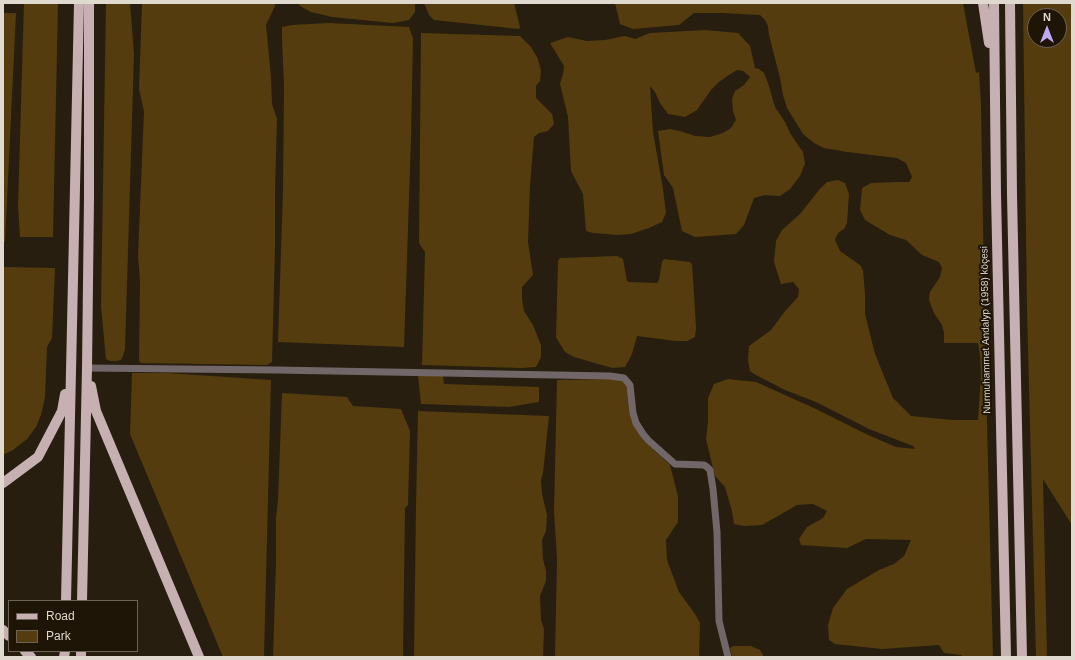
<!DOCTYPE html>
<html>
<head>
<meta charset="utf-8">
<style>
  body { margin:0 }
  #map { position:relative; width:1075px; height:660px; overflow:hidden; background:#271e0f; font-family:Helvetica,sans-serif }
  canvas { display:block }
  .frame { position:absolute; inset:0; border:4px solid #dfd9cf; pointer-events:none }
  .legend { position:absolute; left:8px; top:600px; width:130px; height:52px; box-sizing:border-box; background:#1e1506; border:1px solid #6b6356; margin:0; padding:5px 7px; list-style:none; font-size:12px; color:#dfd9cf }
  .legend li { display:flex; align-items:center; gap:8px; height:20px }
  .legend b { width:20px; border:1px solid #6b6356 }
  .north { position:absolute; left:1027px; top:8px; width:40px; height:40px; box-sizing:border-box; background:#1e1506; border:1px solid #6b6356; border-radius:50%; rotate:0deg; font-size:11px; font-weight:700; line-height:16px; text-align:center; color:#dfd9cf }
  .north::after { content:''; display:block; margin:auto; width:14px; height:18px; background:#bea9f4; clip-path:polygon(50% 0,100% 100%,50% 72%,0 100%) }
</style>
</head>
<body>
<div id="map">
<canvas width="1075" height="660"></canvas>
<div class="frame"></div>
<ul class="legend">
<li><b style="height:5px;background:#c6b0b1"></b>Road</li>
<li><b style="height:11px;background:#543c0e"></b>Park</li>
</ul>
<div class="north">N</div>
</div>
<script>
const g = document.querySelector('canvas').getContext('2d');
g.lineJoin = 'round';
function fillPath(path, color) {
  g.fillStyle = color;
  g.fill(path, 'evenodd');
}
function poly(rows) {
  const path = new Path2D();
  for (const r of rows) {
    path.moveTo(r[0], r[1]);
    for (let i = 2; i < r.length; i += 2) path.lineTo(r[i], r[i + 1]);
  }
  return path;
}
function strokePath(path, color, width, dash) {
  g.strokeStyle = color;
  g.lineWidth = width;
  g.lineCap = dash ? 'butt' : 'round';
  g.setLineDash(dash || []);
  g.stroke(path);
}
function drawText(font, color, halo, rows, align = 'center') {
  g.font = font + ' Helvetica,sans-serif';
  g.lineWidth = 4;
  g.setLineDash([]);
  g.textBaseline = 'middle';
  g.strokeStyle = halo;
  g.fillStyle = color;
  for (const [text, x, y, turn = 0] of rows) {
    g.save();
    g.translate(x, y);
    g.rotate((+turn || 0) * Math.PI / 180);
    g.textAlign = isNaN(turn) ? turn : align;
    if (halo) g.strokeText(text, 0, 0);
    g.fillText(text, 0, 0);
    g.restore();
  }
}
fillPath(poly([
  [24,3,58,3,53,237,20,237,18,206],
  [106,3,130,3,134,54,125,349,123,356,121,360,117,361,110,361,106,359,101,307],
  [142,3,275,3,275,6,266,25,271,77,272,104,277,119,275,190,275,248,272,362,267,365,141,363,139,361,140,281,138,256,144,111,139,89],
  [298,3,415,3,415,12,409,20,393,23,332,17,311,12,300,6],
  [424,3,514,3,520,27,519,29,434,20,429,15],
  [615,3,963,3,976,73,979,72,981,104,985,346,993,657,961,657,962,655,944,653,939,645,882,649,835,644,829,640,828,625,833,608,847,589,879,570,894,564,904,556,911,540,866,539,847,548,801,545,799,539,807,527,823,518,827,511,813,504,797,505,778,516,762,525,744,526,734,524,732,511,725,487,715,476,706,439,708,421,708,398,714,384,728,379,756,382,816,409,868,435,896,447,915,449,913,446,869,429,816,402,785,390,754,374,750,371,748,360,749,346,771,330,786,310,798,297,799,289,793,282,781,284,774,262,776,241,782,230,800,214,819,190,827,182,838,180,845,183,849,194,847,223,844,229,839,232,836,237,835,240,840,251,860,265,863,270,865,294,865,314,875,354,893,398,911,416,953,420,978,420,981,374,980,356,978,343,944,343,944,333,942,325,934,313,929,300,930,292,940,277,942,268,939,262,922,255,906,240,890,235,865,220,860,210,862,188,871,183,897,182,909,182,912,177,906,163,897,158,847,152,824,148,814,143,803,134,787,108,783,95,780,78,769,35,768,26,765,20,760,15,722,13,694,13,679,25,633,29,620,24],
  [1023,3,1072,3,1072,525,1043,479,1047,657,1036,657,1027,309],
  [1035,16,1059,16,1059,40,1035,40],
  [3,13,16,13,5,242,3,241],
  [329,23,409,27,413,38,411,138,404,347,278,342,283,190,284,86,282,39,282,27,292,25],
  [705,30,738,33,750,46,755,68,759,69,764,73,768,83,775,107,785,122,790,133,803,152,805,164,800,176,790,189,780,196,765,195,754,198,744,225,736,234,695,237,682,231,673,188,664,175,658,131,670,129,680,131,695,136,710,137,723,133,731,128,736,120,733,111,732,99,735,91,744,85,750,77,743,71,737,70,729,75,719,82,711,90,697,110,685,117,668,114,660,103,655,92,650,86,653,132,663,189,666,213,662,222,649,228,631,234,618,235,593,233,586,231,583,194,571,171,568,117,560,84,563,74,564,66,550,43,568,37,587,41,605,40,625,36,635,39,650,33],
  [421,33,520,36,531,47,538,59,541,71,540,81,536,86,536,98,552,114,554,124,548,131,539,133,534,137,530,185,528,242,533,275,522,287,522,299,524,311,533,325,541,345,541,357,536,367,521,368,422,365,425,252,419,243],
  [617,256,623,259,627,281,629,282,657,283,659,280,662,262,664,259,690,262,692,264,695,310,696,329,695,337,687,341,676,341,637,336,632,354,625,367,612,368,574,357,565,352,560,344,556,337,558,261,560,258],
  [3,267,55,268,52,338,47,347,45,397,41,415,36,427,27,439,13,450,3,455],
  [132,373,167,373,271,380,264,657,223,657,130,434],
  [418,375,443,376,444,384,539,387,539,402,509,407,421,404],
  [613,379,623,380,627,386,638,432,643,440,670,465,678,496,678,522,666,540,667,560,679,592,695,614,700,623,699,657,555,657,557,559,554,511,557,380],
  [282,393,347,397,353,406,401,409,410,431,408,505,405,508,403,657,273,657,276,562,276,517,278,500],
  [418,411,549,416,543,473,541,480,542,494,547,515,546,531,542,540,543,559,546,571,546,581,540,596,541,620,544,629,543,657,414,657,416,507],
  [733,646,751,646,760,650,764,657,732,657,730,648]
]), '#543c0e');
strokePath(poly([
  [87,368,276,370,610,376,624,378,630,385,633,413,636,423,643,434,648,440,675,464,704,465,707,467,710,470,713,489,717,532,719,621,728,657]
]), '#726768', 7);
strokePath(poly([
  [983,3,989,43],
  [994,3,996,194,1006,657],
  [1010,3,1012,195,1022,657],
  [91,386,96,411,199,657],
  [3,483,38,457,62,411,65,394],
  [66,601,79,3],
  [82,601,87,368,89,198,89,3],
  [3,630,9,636],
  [25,651,31,657],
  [64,657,65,651],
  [81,657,81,651]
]), '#c6b0b1', 10);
drawText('10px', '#dfd9cf', '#1e1506', [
  ["Nurmuhammet Andalyp (1958) köçesi",986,330,-91]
]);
</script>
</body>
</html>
